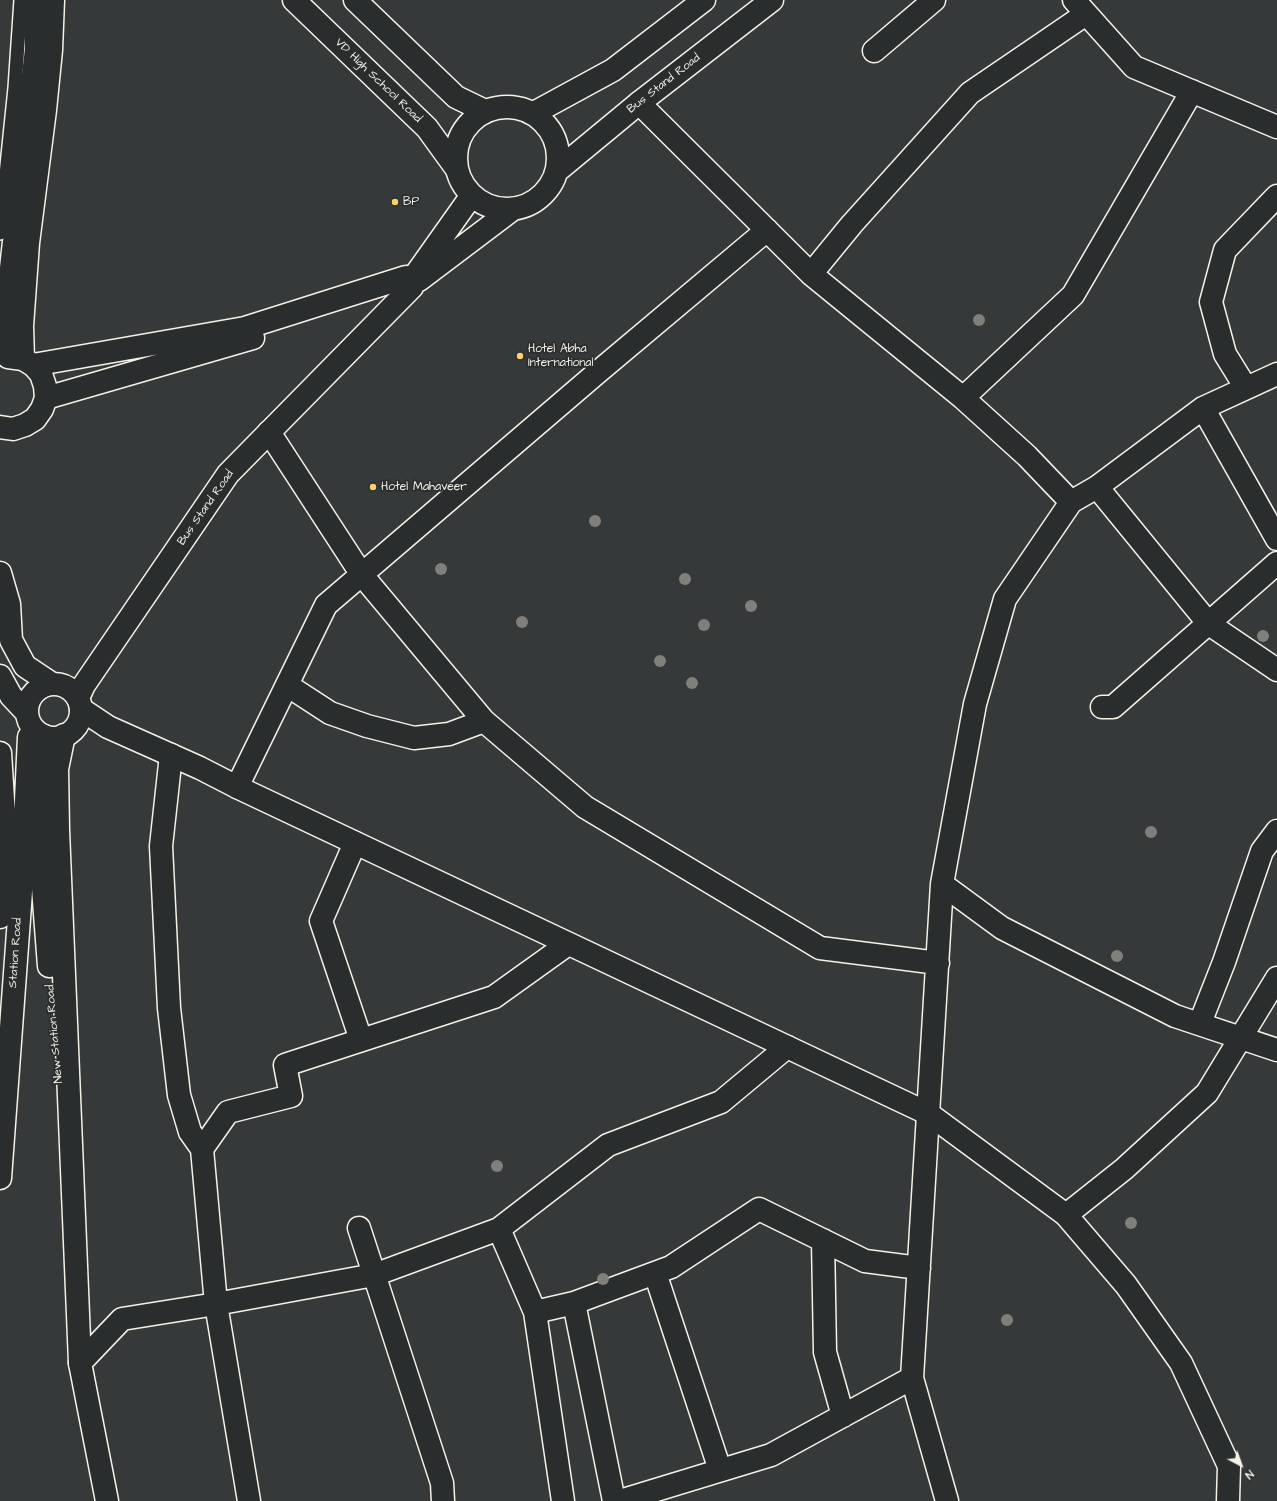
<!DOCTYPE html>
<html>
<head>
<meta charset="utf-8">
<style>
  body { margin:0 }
  #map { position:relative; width:1277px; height:1501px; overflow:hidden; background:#363939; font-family:"Architects Daughter",sans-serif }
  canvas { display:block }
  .north { position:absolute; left:1221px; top:1445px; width:40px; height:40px; -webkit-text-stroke:3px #2a2d2e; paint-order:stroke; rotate:139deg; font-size:11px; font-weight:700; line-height:16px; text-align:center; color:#f4f1e8 }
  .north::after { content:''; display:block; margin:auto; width:14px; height:18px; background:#f4f1e8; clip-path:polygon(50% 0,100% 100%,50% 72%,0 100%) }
</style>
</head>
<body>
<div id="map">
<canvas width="1277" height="1501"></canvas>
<div class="north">N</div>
</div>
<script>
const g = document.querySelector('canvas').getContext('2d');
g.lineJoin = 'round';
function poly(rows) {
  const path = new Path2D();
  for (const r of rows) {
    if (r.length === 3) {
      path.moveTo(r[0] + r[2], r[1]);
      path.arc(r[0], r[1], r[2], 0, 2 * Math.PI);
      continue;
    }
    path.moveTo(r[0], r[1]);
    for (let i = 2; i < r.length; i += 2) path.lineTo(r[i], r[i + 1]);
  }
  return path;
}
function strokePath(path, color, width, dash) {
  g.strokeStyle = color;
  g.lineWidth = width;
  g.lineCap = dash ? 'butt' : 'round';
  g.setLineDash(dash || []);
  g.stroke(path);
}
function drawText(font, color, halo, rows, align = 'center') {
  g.font = font + ' "Architects Daughter",sans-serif';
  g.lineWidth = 3.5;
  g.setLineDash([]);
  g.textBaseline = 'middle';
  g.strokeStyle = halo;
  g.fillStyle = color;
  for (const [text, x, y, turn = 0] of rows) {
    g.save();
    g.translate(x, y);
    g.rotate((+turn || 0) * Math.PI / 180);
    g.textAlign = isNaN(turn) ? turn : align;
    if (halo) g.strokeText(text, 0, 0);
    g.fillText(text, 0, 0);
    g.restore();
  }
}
const lane = poly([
  [0,233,15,88,21,0]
]);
const street = poly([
  [1074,0,1134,67,1277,127],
  [874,51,934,0],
  [639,103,811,274,963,398,1027,456,1071,502],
  [811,274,852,224,970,93,1086,14],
  [1246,388,1225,354,1211,302,1225,250,1277,196],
  [963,398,1073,295,1192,91],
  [1203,408,1277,539],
  [269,432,362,575,484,721,585,807,820,948,938,963],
  [1097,487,1209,624,1277,670],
  [287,685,330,713,367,726,414,738,449,734,484,721],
  [1102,707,1113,707,1277,563],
  [171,755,161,846,169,1008,179,1095,190,1132,202,1149],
  [237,787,326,605,598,372,767,230],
  [355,843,321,921,361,1040],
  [942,884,1002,928,1175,1016,1277,1050],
  [1200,1023,1224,962,1262,851,1277,831],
  [787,1047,721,1102,608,1145,499,1229,535,1312,574,1303,671,1267,759,1209,865,1261,919,1268],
  [1066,1215,1124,1169,1207,1093,1277,978],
  [359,1228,442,1483,443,1501],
  [823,1240,825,1352,843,1416],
  [655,1273,720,1470],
  [574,1303,614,1501],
  [535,1312,563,1501],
  [107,1501,80,1363,122,1319,216,1304,202,1149,228,1112,291,1096,285,1065,494,997,568,944],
  [249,1501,216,1304,374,1275,499,1229],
  [620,1501,771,1455,912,1378],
  [947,1501,912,1378,942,884,975,704,1005,599,1071,502,1097,487,1203,408,1277,374]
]);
const secondary = poly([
  [507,158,51],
  [534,113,613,70,704,0],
  [558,170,639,103,772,0],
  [416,274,472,195],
  [419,280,513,209],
  [33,365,245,328,406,277],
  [46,398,253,338],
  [78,698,84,685,228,474,412,287],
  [81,709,108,727,200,768,237,787,929,1114,1066,1215,1126,1285,1181,1363,1229,1466,1228,1501],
  [64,735,57,769,58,830,80,1363],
  [44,736,41,764,41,862,49,966]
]);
const primary = poly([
  [294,0,427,128,456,168],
  [355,0,456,97,485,111],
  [0,352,2,347,36,49,36,0],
  [23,359,22,326,28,243,45,110,51,50,53,0],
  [0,427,13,429,25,425,35,419,42,409,46,398,45,386,41,374,33,365,23,359,8,357],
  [0,573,9,604,11,640,25,666,52,684],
  [0,676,11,696,26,712],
  [54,711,27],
  [0,753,6,847,0,917],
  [0,1178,23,864,29,737,35,730]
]);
strokePath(lane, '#f4f1e8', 16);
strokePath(street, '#f4f1e8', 25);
strokePath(secondary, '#f4f1e8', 25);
strokePath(primary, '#f4f1e8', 25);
strokePath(lane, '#2a2d2e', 13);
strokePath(street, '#2a2d2e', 22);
strokePath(secondary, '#2a2d2e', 22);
strokePath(primary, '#2a2d2e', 22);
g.fillStyle = '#7f7f7c';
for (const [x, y] of [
  [979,320],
  [595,521],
  [441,569],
  [685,579],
  [751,606],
  [522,622],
  [704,625],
  [1263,636],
  [660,661],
  [692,683],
  [1151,832],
  [1117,956],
  [497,1166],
  [1131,1223],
  [603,1279],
  [1007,1320]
]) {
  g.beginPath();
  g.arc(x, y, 6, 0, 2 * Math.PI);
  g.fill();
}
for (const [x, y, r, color] of [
  [395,202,4,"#ffd166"],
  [520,356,4,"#ffd166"],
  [373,487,4,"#ffd166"]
]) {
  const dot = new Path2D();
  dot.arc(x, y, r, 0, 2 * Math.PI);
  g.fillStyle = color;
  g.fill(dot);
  strokePath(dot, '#2a2d2e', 1.5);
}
drawText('12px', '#f4f1e8', '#2a2d2e', [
  ["VD High School Road",378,81,44],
  ["Bus Stand Road",664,84,-38],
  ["Bus Stand Road",206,508,-55],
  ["Station Road",16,953,-86],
  ["New Station Road",55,1034,-95]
]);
drawText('12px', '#f4f1e8', '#2a2d2e', [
  ["BP",403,202],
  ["Hotel Abha",528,349],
  ["International",528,363],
  ["Hotel Mahaveer",381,487]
], 'left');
</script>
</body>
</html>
